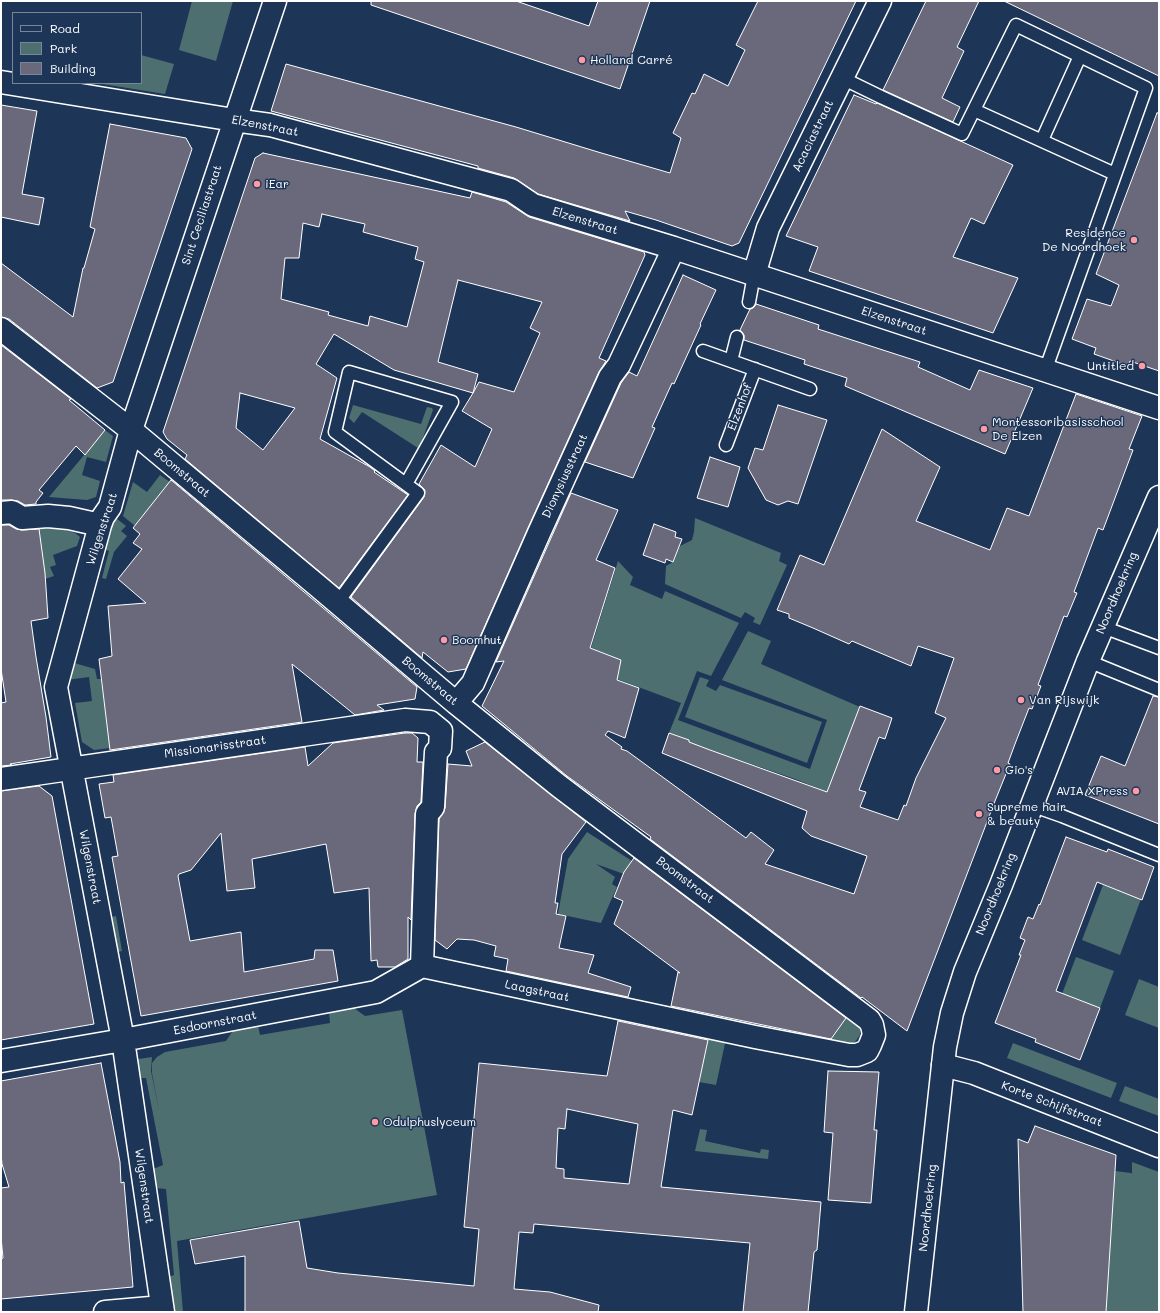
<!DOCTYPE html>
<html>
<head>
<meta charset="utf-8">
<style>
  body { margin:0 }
  #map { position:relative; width:1160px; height:1313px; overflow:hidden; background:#1d3557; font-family:Mali,sans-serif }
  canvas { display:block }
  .frame { position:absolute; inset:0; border:2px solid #fff; pointer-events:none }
  .legend { position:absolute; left:12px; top:12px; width:130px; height:72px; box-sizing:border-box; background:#1d3557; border:1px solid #77869a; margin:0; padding:5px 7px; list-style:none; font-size:12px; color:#fff }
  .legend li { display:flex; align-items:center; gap:8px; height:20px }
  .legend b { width:20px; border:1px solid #77869a }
</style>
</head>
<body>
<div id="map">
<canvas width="1160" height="1313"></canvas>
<div class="frame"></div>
<ul class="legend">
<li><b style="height:5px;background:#1d3557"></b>Road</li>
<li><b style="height:11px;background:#4d6f70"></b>Park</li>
<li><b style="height:11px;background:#6a697c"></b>Building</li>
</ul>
</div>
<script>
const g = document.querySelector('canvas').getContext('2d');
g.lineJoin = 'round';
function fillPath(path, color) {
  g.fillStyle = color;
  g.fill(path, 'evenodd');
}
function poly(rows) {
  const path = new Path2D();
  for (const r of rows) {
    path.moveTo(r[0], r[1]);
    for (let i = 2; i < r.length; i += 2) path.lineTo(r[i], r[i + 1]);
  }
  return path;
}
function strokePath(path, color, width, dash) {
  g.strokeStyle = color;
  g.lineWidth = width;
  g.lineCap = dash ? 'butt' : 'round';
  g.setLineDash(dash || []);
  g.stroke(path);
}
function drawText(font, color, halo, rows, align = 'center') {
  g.font = font + ' Mali,sans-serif';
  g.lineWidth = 3;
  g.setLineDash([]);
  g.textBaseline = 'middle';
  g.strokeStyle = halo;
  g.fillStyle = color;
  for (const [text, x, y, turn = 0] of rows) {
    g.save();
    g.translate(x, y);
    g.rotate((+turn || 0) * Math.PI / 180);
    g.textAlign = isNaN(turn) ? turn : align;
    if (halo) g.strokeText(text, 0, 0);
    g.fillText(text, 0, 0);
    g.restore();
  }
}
fillPath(poly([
  [192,1,233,1,216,61,179,50],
  [141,55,174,64,165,94,96,83,141,83],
  [353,405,421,424,427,407,432,408,433,410,420,446,418,448,362,412,354,423,349,418],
  [105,430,113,436,106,462,87,457,82,475,100,481,96,497,87,500,49,497],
  [160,475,170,482,135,526,123,516,133,482,147,492],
  [116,518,126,526,121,531,127,536,114,552,106,579,102,578,109,551,103,549,111,524],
  [695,518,781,553,779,561,787,565,760,625,753,622,755,618,745,612,741,618,665,584,666,566,673,562,680,546,692,540,694,532],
  [51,528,63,529,75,533,80,537,77,546,53,555,56,565,50,567,54,576,45,579,39,529],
  [618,561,633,577,630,585,662,599,665,591,739,623,711,676,697,671,678,720,810,769,827,720,722,680,748,631,771,641,761,664,860,707,827,792,795,779,710,750,689,742,689,740,669,733,681,703,617,679,621,660,591,648],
  [71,662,95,669,97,679,101,679,110,748,94,750,82,742,75,703,92,701,89,677,67,680],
  [700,677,709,680,706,686,716,691,720,685,822,722,807,763,685,717],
  [587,832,632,861,624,874,596,864,615,877,612,884,617,887,601,923,558,914,568,859],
  [1103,885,1141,899,1120,955,1082,940],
  [116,916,122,951,114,953,107,918],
  [1076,957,1114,971,1100,1008,1062,994],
  [1139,979,1159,987,1159,1028,1125,1015],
  [347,1003,365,1016,402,1010,437,1195,177,1241,183,1312,173,1312,166,1278,174,1275,166,1189,156,1188,153,1171,153,1169,163,1165,146,1078,138,1078,132,1060,152,1057,151,1071,159,1111,152,1073,152,1063,157,1057,165,1052,226,1041,232,1032,217,1022,258,1025,260,1035,330,1023,329,1012,334,1005],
  [834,1017,845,1018,853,1017,860,1027,860,1035,855,1042,851,1044,817,1040,825,1029,834,1035,842,1023],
  [709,1035,726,1039,716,1085,699,1082],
  [1013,1043,1117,1083,1111,1098,1007,1058],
  [1125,1086,1159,1099,1159,1116,1119,1101],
  [700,1129,707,1130,705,1141,760,1153,761,1149,769,1150,768,1159,695,1151],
  [1132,1162,1159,1172,1159,1312,1106,1312,1115,1171,1131,1173,1132,1174]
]), '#4d6f70');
const building = poly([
  [371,1,516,1,589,26,598,1,650,1,620,89,371,5,371,1],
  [758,1,856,1,739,243,732,246,656,220,625,211,630,221,538,194,514,178,478,168,478,166,271,111,286,64,516,127,598,152,670,173,681,138,673,133,692,93,695,94,704,74,728,86,745,50,736,45,758,1],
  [926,1,979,1,957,47,964,51,942,98,960,107,953,122,883,90,926,1],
  [1004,1,1159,1,1159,76,1004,1],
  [854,95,876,104,877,103,1013,165,984,224,971,218,953,257,1018,278,993,333,809,271,818,247,786,236,854,95],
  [1,105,37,111,22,194,44,198,39,225,1,217,1,105],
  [1157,113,1159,113,1159,371,1130,361,1128,366,1094,354,1096,348,1072,339,1087,299,1111,306,1119,285,1096,274,1157,113],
  [110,124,186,138,192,149,113,382,97,388,9,319,1,317,1,263,73,317,83,268,84,268,95,229,90,227,110,124],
  [263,153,470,198,472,192,506,202,529,217,644,252,645,255,599,358,606,361,599,372,528,528,466,669,448,672,423,652,422,658,351,597,424,497,425,490,419,484,441,445,475,467,492,429,462,411,473,393,394,370,334,334,316,364,337,378,320,439,370,467,375,471,374,472,408,495,339,588,185,459,187,455,167,439,163,432,255,158,263,153],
  [322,214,365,224,363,232,418,247,415,259,424,262,407,327,370,316,368,326,328,315,329,312,281,299,285,258,299,258,303,223,319,227,322,214],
  [458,280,542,302,530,328,540,333,514,392,479,382,473,393,478,374,438,362,458,280],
  [240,393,295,408,263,450,236,428,240,393],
  [683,275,716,290,700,324,701,325,674,384,672,383,652,427,655,428,633,478,585,462,621,383,629,372,637,376,683,275],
  [756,304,819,325,818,329,920,362,918,367,970,390,979,370,1033,388,1005,454,845,386,847,378,804,364,805,360,744,340,744,335,740,330,750,309,754,307,756,304],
  [1,345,71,399,69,400,105,430,85,455,76,446,39,490,43,493,36,502,36,504,25,505,18,501,11,500,1,500,1,345],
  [1076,394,1142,416,1129,449,1133,450,1103,530,1098,528,1074,592,1077,593,1067,617,1064,616,1038,685,1041,686,1032,709,1029,708,1015,744,1008,763,1010,764,995,801,907,1031,862,997,861,998,650,839,651,837,629,821,567,776,482,706,504,661,496,662,571,493,618,510,596,560,615,568,590,648,621,660,617,680,639,688,625,738,608,731,605,735,622,747,621,749,627,751,746,838,751,832,774,850,765,864,854,894,867,856,811,836,802,828,807,811,662,753,669,733,689,740,689,742,710,750,827,792,860,706,892,718,885,739,879,737,859,790,866,792,860,807,898,820,904,805,906,806,916,778,946,718,935,713,954,658,918,646,911,666,852,641,849,644,813,628,789,618,789,614,777,610,800,555,824,565,882,429,940,467,916,521,990,550,1007,508,1029,516,1076,394],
  [778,405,827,420,798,504,788,501,778,505,766,500,748,468,755,448,763,450,778,405],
  [710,457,740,467,728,507,697,498,710,457],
  [171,480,417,687,415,699,377,705,384,710,355,715,292,664,302,722,110,750,99,659,112,656,108,606,146,603,118,579,142,549,133,543,140,534,133,528,171,480],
  [654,524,676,532,675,537,682,539,673,562,666,559,665,563,643,555,654,524],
  [1,525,9,525,16,529,22,530,39,529,45,573,48,618,31,621,36,657,46,717,51,757,10,764,12,765,1,766,1,703,6,702,1,669,1,525],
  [1153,696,1159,697,1159,824,1085,795,1101,756,1125,766,1153,696],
  [405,733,412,733,418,738,417,762,423,762,421,802,417,806,415,814,411,920,408,917,408,959,395,967,378,967,377,960,371,961,369,888,334,893,326,844,252,859,255,888,227,891,221,833,191,870,179,874,178,876,190,941,241,932,244,972,314,959,315,950,333,950,338,981,141,1016,112,857,118,856,111,817,105,818,99,784,114,782,113,775,305,747,308,766,333,743,405,733],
  [485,742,586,822,562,854,555,903,558,903,556,914,566,916,559,948,594,955,588,973,631,987,628,997,506,971,508,959,494,956,496,946,474,940,457,939,447,949,435,940,439,819,445,808,448,764,472,766,466,751,485,742],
  [39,786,52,796,94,1024,1,1040,1,791,39,786],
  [1066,837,1107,852,1108,849,1154,867,1142,900,1097,882,1056,991,1100,1008,1080,1060,1035,1042,1036,1039,995,1023,1021,955,1019,955,1025,940,1020,938,1028,917,1033,919,1039,904,1040,905,1066,837],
  [634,858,846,1018,831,1039,671,1006,678,972,680,973,614,924,623,901,614,897,624,872,634,858],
  [618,1021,708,1040,692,1115,673,1110,661,1187,821,1202,817,1250,814,1252,808,1312,743,1312,750,1243,534,1224,533,1233,519,1232,514,1289,550,1292,599,1305,598,1312,245,1312,245,1256,195,1264,190,1240,299,1221,307,1268,338,1273,474,1286,479,1229,464,1227,479,1063,607,1076,618,1021],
  [567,1109,638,1124,629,1184,564,1178,564,1169,556,1168,558,1128,565,1129,567,1109],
  [101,1063,120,1162,121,1183,124,1182,133,1287,1,1299,1,1259,3,1258,1,1237,1,1188,9,1187,2,1164,1,1154,1,1081,101,1063],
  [828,1071,879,1072,874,1130,877,1130,871,1203,828,1200,833,1133,824,1132,828,1071],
  [1035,1126,1116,1155,1106,1312,1023,1312,1018,1139,1028,1143,1035,1126]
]);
fillPath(building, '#6a697c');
strokePath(building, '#fff', 1);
const lane = poly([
  [842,78,881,97,962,134,1016,25,1146,88,1045,371],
  [974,110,1115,174],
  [1042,140,1080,56],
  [749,302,754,275],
  [703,351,810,389],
  [731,361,737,337],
  [726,445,755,369],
  [338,602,418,493,335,432,349,372,452,402,406,484],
  [1103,627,1159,648],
  [1088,661,1159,690],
  [1031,805,1062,816,1159,855]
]);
const street = poly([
  [1,82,234,120,270,125,511,190,533,205,674,248,1159,408],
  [754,275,768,228,880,1],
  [1,329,131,430,319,587,456,703,559,786,869,1020,872,1025,874,1035,870,1045,867,1051,857,1055,849,1055,755,1037,422,966,427,814,433,807,436,752,440,748,441,731,430,722],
  [1,513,12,512,22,518,48,516,69,518,100,525],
  [456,703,473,683,539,533,610,377,619,365,674,248],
  [1,779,405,720,430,722],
  [1,1061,123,1040,376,992,422,966],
  [943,1065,974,1073,1159,1146],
  [105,1312,162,1307],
  [163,1312,123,1040,56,687,100,525,103,517,110,507,131,430,275,1]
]);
const secondary = poly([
  [916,1312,945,1047,952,1013,965,972,1001,885,1088,661,1159,497]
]);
strokePath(lane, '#fff', 15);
strokePath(street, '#fff', 25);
strokePath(secondary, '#fff', 25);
strokePath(lane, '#1d3557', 12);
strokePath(street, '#1d3557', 22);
strokePath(secondary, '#1d3557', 22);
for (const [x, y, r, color] of [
  [582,60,4,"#ff9aa2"],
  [257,184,4,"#ff9aa2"],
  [1134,240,4,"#ff9aa2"],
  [1142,366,4,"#ff9aa2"],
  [984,429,4,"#ff9aa2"],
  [444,640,4,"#ff9aa2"],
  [1021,700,4,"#ff9aa2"],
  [997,770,4,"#ff9aa2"],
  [1136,791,4,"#ff9aa2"],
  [979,814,4,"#ff9aa2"],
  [375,1122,4,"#ff9aa2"]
]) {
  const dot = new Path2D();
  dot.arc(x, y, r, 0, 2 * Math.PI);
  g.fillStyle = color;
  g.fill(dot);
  strokePath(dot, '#1d3557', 1.5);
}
drawText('12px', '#fff', '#1d3557', [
  ["Holland Carré",590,60],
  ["iEar",265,184],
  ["Residence",1126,233,"right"],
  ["De Noordhoek",1126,247,"right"],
  ["Untitled",1134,366,"right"],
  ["Montessoribasisschool",992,422],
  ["De Elzen",992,436],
  ["Boomhut",452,640],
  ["Van Rijswijk",1029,700],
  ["Gio's",1005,770],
  ["AVIA XPress",1128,791,"right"],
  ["Supreme hair",987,807],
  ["& beauty",987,821],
  ["Odulphuslyceum",383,1122]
], 'left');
drawText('12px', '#fff', '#1d3557', [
  ["Elzenstraat",265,126,11],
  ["Acaciastraat",813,136,-64],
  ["Sint Ceciliastraat",202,215,-72],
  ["Elzenstraat",585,221,17],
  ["Elzenstraat",894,321,18],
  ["Elzenhof",740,407,-69],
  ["Boomstraat",182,473,40],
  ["Dionysiusstraat",565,476,-65],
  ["Wilgenstraat",102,529,-72],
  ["Noordhoekring",1117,593,-67],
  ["Boomstraat",430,681,40],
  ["Missionarisstraat",215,747,-8],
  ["Wilgenstraat",90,867,79],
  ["Boomstraat",685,880,37],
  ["Noordhoekring",996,894,-68],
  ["Laagstraat",537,991,12],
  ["Esdoornstraat",215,1023,-11],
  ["Korte Schijfstraat",1052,1104,21],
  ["Wilgenstraat",144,1186,82],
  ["Noordhoekring",928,1208,-84]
]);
</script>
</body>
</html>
